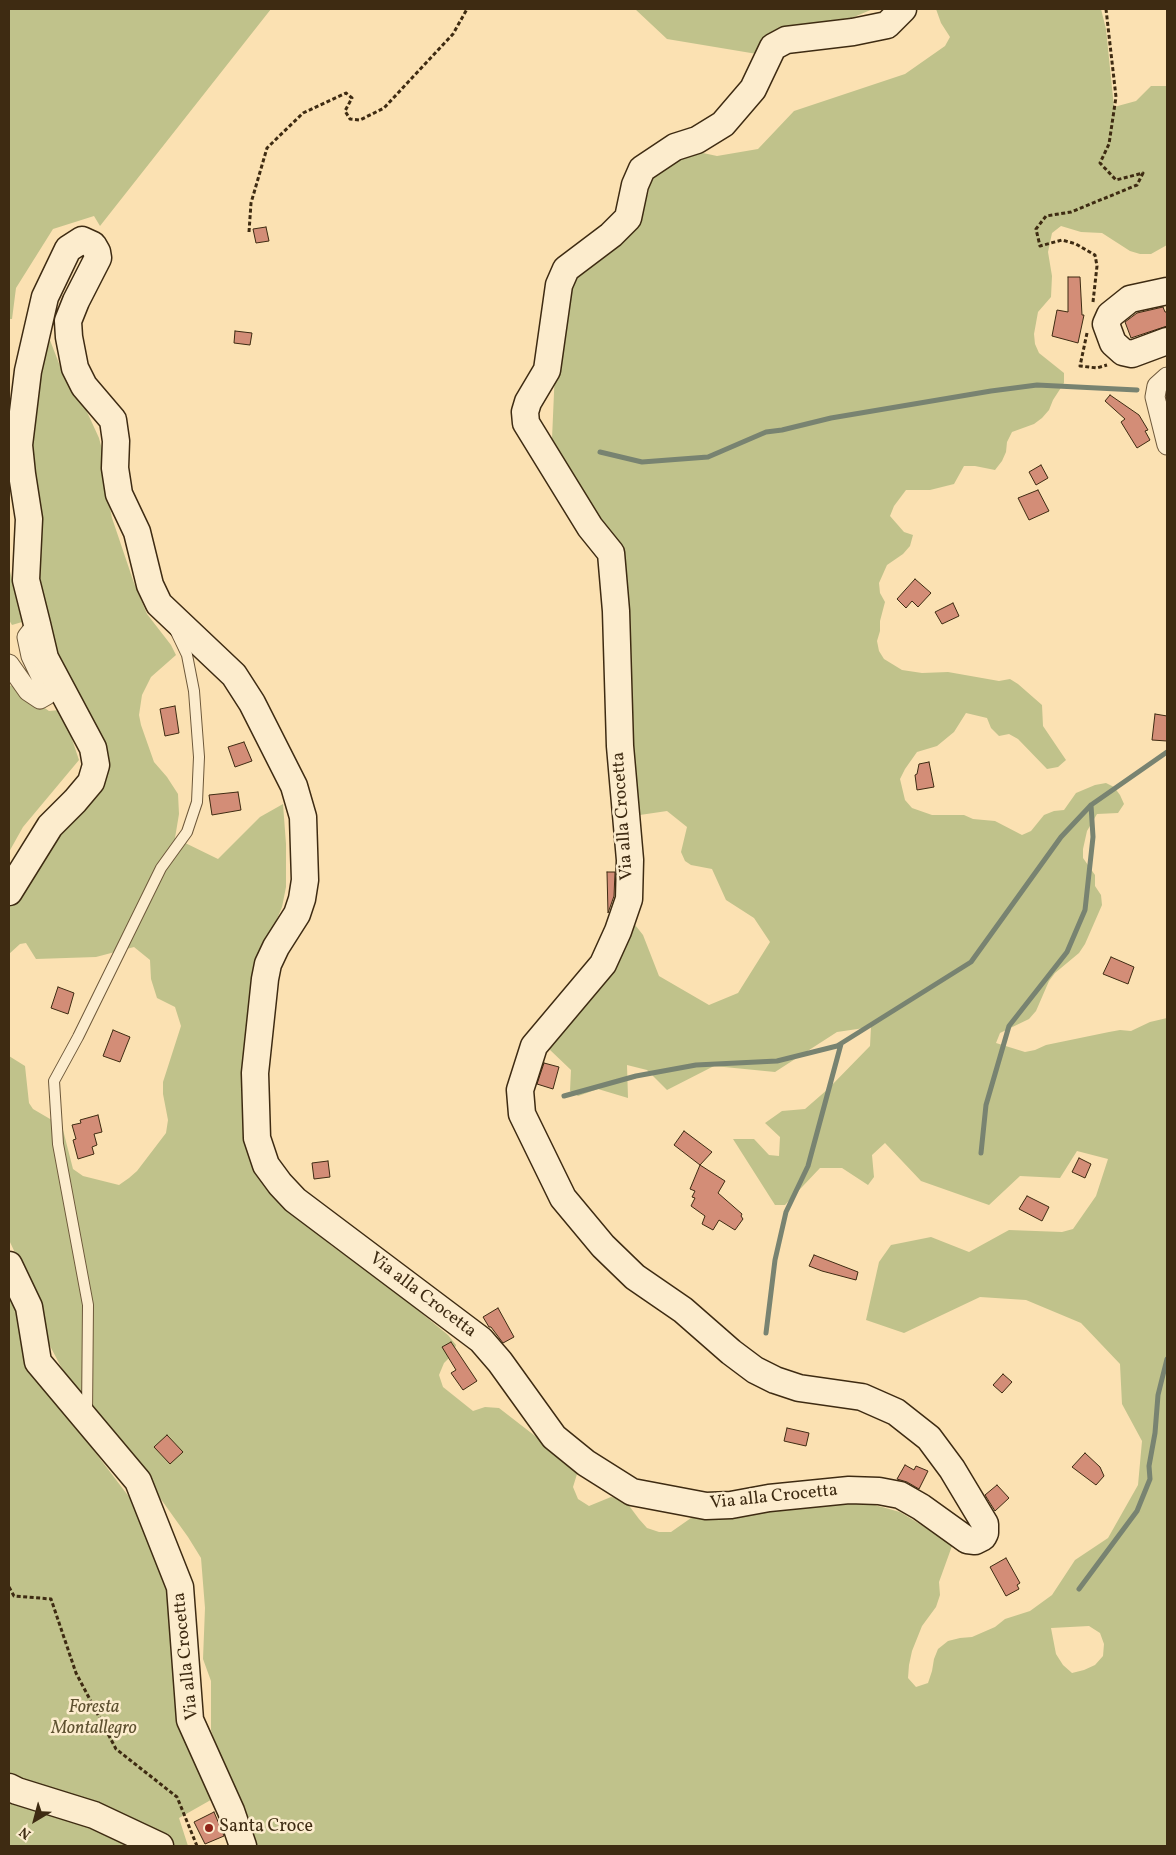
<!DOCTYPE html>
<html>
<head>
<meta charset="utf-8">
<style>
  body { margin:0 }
  #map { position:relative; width:1176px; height:1855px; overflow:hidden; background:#fbe1b2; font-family:Vollkorn,serif }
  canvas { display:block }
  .frame { position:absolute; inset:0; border:10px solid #3e2b12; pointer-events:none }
  .north { position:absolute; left:10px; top:1795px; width:50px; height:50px; -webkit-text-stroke:4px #fceccd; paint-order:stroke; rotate:217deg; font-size:14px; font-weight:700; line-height:20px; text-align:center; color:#3e2b12 }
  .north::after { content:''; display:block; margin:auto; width:18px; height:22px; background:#3e2b12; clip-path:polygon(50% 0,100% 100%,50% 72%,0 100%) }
</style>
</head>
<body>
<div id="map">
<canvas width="1176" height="1855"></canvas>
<div class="frame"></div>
<div class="north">N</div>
</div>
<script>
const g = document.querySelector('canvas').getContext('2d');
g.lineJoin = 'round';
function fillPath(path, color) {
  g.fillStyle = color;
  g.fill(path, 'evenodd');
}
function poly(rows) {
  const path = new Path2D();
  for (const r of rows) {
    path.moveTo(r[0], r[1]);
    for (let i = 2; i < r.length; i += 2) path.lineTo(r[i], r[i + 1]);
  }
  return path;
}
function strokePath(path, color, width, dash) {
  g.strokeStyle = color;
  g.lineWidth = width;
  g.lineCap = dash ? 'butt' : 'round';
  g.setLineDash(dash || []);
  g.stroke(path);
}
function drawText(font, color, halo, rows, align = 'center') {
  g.font = font + ' Vollkorn,serif';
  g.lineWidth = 5;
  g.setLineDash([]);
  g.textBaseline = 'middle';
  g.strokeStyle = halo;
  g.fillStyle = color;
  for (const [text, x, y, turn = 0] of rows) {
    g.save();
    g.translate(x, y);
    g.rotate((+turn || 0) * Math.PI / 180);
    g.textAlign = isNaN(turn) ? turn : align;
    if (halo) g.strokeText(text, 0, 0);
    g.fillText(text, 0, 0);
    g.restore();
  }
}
fillPath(poly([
  [9,9,271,9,100,226,94,216,53,229,16,288,12,319,9,319],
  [635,9,873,9,763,55,667,39],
  [936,9,1101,9,1106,29,1114,107,1136,101,1151,86,1167,86,1167,245,1151,254,1140,254,1130,251,1102,233,1081,232,1061,226,1052,233,1048,252,1052,276,1051,297,1038,312,1034,334,1035,344,1039,353,1064,373,1064,383,1053,400,1049,410,1042,418,1034,424,1012,432,1007,442,1006,452,1002,461,995,470,975,466,964,466,954,484,930,490,906,490,894,506,890,516,904,532,913,535,910,546,903,554,887,565,879,583,880,593,885,602,880,621,880,631,877,641,879,651,884,659,902,670,922,673,948,672,999,681,1010,679,1018,684,1042,705,1043,726,1066,760,1058,767,1047,769,1018,739,1009,734,999,736,991,728,987,718,966,713,954,732,937,746,917,752,905,769,900,779,905,800,912,808,932,815,964,815,973,819,995,821,1022,835,1031,831,1044,815,1054,811,1064,810,1076,793,1095,785,1106,783,1114,787,1120,795,1124,804,1118,813,1097,814,1087,831,1083,849,1083,858,1095,875,1095,886,1101,895,1102,905,1085,944,1079,953,1055,973,1049,981,1036,1011,1029,1019,1000,1033,996,1043,1025,1052,1035,1050,1046,1045,1109,1032,1120,1030,1131,1031,1150,1022,1167,1018,1167,1846,255,1846,243,1827,211,1730,211,1681,203,1659,205,1608,201,1558,188,1537,120,1442,73,1386,60,1365,49,1344,26,1276,9,1240,9,1056,25,1066,29,1103,33,1109,62,1126,73,1169,83,1176,119,1185,129,1178,137,1171,166,1133,168,1120,163,1094,163,1082,181,1026,175,1007,157,998,151,979,150,960,134,947,96,957,36,959,26,943,20,944,9,954,9,904,52,836,93,794,52,648,35,573,29,435,46,330,60,366,82,401,99,438,104,457,108,498,112,518,134,583,147,614,171,645,176,655,151,677,142,695,139,715,141,725,154,762,167,777,178,794,179,814,175,838,218,859,260,817,283,804,286,844,286,887,282,907,257,967,246,1041,288,1207,332,1246,386,1284,448,1335,456,1345,453,1354,444,1363,439,1375,443,1387,473,1411,485,1407,499,1408,570,1463,577,1474,573,1487,578,1499,589,1506,611,1497,624,1499,639,1519,647,1528,659,1532,671,1532,691,1518,790,1510,851,1502,864,1502,900,1512,943,1538,952,1546,939,1582,940,1595,936,1607,922,1626,912,1651,909,1665,908,1678,916,1687,928,1683,932,1671,934,1659,938,1649,948,1641,960,1638,972,1637,995,1627,1005,1619,1030,1611,1052,1595,1075,1560,1108,1538,1138,1485,1142,1441,1122,1404,1120,1364,1081,1323,1026,1300,980,1297,904,1333,866,1320,879,1262,891,1245,931,1237,969,1252,1009,1230,1062,1232,1073,1229,1096,1196,1108,1159,1077,1151,1060,1178,1020,1176,989,1205,921,1181,885,1143,872,1155,874,1177,868,1185,842,1168,820,1168,785,1205,775,1205,733,1139,754,1139,769,1155,779,1156,780,1137,765,1123,782,1111,805,1109,828,1089,870,1046,871,1027,837,1032,775,1072,714,1066,667,1090,647,1070,627,1065,628,1098,598,1089,578,1096,570,1091,571,1070,549,1049,549,1039,628,916,643,935,659,976,709,1005,738,993,770,942,754,918,726,900,712,869,691,865,685,861,681,852,687,827,667,811,633,816,611,539,552,439,557,323,566,285,631,223,648,194,656,156,675,147,717,156,758,149,794,111,905,74,945,46,950,37,941,23],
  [1089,1626,1100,1633,1104,1644,1103,1656,1095,1665,1084,1670,1072,1673,1063,1665,1056,1654,1051,1628],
  [9,567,22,622,12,625,9,620],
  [9,685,14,687,49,711,60,710,65,718,79,760,23,827,9,852],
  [9,1289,20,1316,28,1364,139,1510,171,1571,216,1797,179,1818,188,1846,168,1846,9,1776],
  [9,1803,89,1828,127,1846,9,1846]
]), '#c0c28b');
strokePath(poly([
  [600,452,642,462,708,457,766,432,782,430,831,418,991,391,1037,385,1137,390],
  [564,1096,636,1076,696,1065,777,1061,837,1046,971,962,1061,837,1091,805,1167,752],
  [981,1153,986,1105,1009,1026,1067,952,1085,910,1093,837,1091,805],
  [766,1333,775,1260,786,1212,808,1166,841,1044],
  [1079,1589,1137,1511,1150,1479,1149,1466,1155,1433,1158,1395,1167,1359]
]), '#788371', 5);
const building = poly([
  [266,227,269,241,256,243,253,229,266,227],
  [1068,277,1080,277,1082,315,1084,315,1078,343,1052,336,1057,310,1068,312,1068,277],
  [1163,307,1165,312,1167,312,1167,326,1131,338,1125,322,1137,313,1163,307],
  [235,331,252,333,250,345,234,343,235,331],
  [1110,395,1139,415,1148,430,1145,431,1150,440,1137,448,1121,422,1125,419,1105,401,1110,395],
  [1041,465,1048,478,1036,485,1029,472,1041,465],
  [1038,490,1049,511,1029,520,1018,498,1038,490],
  [915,579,931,593,918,607,912,601,906,608,897,599,915,579],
  [953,603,959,616,942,624,935,612,953,603],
  [175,706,179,733,165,736,160,709,175,706],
  [1155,714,1167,716,1167,741,1152,740,1155,714],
  [244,742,252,761,235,767,228,747,244,742],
  [929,762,934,787,917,790,915,775,917,774,919,764,929,762],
  [238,792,241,810,212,815,209,795,238,792],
  [607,872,615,872,614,896,608,913,607,872],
  [1111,957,1134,967,1128,984,1103,974,1111,957],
  [58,987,74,993,68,1014,51,1008,58,987],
  [113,1030,130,1037,120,1062,103,1056,113,1030],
  [544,1063,559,1067,553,1089,537,1084,544,1063],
  [98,1115,102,1132,94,1134,97,1145,92,1147,94,1154,78,1159,73,1140,76,1139,72,1125,81,1123,80,1120,98,1115],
  [684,1131,712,1152,700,1165,674,1145,684,1131],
  [1079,1158,1091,1164,1085,1178,1072,1172,1079,1158],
  [328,1161,330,1177,314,1179,312,1163,328,1161],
  [700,1165,725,1181,718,1193,742,1214,741,1216,743,1219,735,1230,719,1220,713,1230,702,1224,705,1216,691,1206,695,1198,692,1197,695,1191,690,1189,700,1165],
  [1027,1196,1049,1207,1042,1221,1019,1209,1027,1196],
  [814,1255,858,1272,856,1280,822,1271,809,1266,814,1255],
  [498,1308,514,1337,503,1343,491,1327,489,1327,483,1317,498,1308],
  [451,1342,477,1381,463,1390,451,1373,456,1370,442,1347,451,1342],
  [1003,1374,1012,1382,1002,1393,993,1385,1003,1374],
  [787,1428,809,1433,806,1446,784,1441,787,1428],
  [167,1435,183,1452,170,1464,154,1447,167,1435],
  [1085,1453,1100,1467,1104,1476,1096,1485,1072,1467,1085,1453],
  [905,1465,914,1470,916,1466,928,1471,919,1489,907,1482,897,1479,905,1465],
  [997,1485,1009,1498,995,1511,985,1495,997,1485],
  [1006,1558,1020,1583,1017,1585,1019,1589,1006,1596,990,1567,1006,1558],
  [214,1812,224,1836,205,1844,194,1822,214,1812]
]);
fillPath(building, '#d38d77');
strokePath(building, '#3e2b12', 1);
const lane = poly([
  [87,1414,88,1305,58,1144,54,1081,78,1037,161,868,187,832,197,802,199,757,194,691,187,655,175,630]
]);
const street = poly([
  [1167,377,1157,386,1155,397,1167,445],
  [9,664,28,691,40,699,47,695,41,677,31,656,27,637,37,624]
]);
const secondary = poly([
  [1167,291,1130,299,1110,315,1106,324,1113,343,1123,352,1132,354,1167,341],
  [9,892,50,826,75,801,91,782,96,765,93,748,45,658,37,624,26,580,29,519,22,474,19,445,28,371,45,297,68,249,82,240,93,245,97,252,98,258,76,301,68,321,69,337,75,368,84,386,113,420,116,441,115,468,119,494,137,532,150,585,159,604,234,675,252,703,294,786,303,817,305,880,302,899,297,914,276,947,268,964,265,979,255,1073,257,1138,266,1165,280,1184,295,1200,481,1340,500,1362,554,1437,586,1463,632,1492,706,1506,731,1505,769,1498,849,1490,879,1491,900,1495,921,1507,967,1540,975,1541,983,1537,985,1533,985,1524,952,1469,929,1438,896,1412,862,1397,799,1388,775,1380,755,1370,731,1352,683,1310,635,1277,603,1246,563,1198,522,1114,520,1090,534,1046,603,964,618,931,629,899,630,860,620,746,616,611,611,553,590,527,526,423,525,412,528,402,547,370,559,285,566,269,611,235,628,218,635,185,642,169,675,147,697,140,723,124,753,89,773,47,786,40,853,32,887,25,903,9],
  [9,1265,29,1307,38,1362,138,1481,180,1587,190,1720,231,1811,243,1846],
  [9,1787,17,1791,94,1815,160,1846]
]);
strokePath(lane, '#6d583a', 12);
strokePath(street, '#6d583a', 21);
strokePath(secondary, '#3e2b12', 29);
strokePath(poly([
  [249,232,251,203,267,148,303,113,346,93,352,98,345,111,350,119,360,120,384,108,453,34,467,9],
  [1093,302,1097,266,1095,255,1076,244,1062,240,1040,246,1036,229,1046,216,1071,212,1137,185,1143,173,1116,180,1100,163,1109,144,1116,97,1106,9],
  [1087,333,1080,366,1097,368,1107,365],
  [9,1587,14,1596,51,1599,76,1673,116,1749,177,1797,197,1846]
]), '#3e2b12', 3, [4, 2.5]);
strokePath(lane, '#fceccd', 10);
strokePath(street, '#fceccd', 19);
strokePath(secondary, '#fceccd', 26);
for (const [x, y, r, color] of [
  [209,1828,5,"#8f2418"]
]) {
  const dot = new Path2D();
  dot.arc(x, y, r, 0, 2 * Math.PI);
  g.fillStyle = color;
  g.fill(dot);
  strokePath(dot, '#fceccd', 2);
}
drawText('18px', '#3e2b12', '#fceccd', [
  ["Via alla Crocetta",624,816,-94],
  ["Via alla Crocetta",422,1296,37],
  ["Via alla Crocetta",774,1498,-6],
  ["Via alla Crocetta",187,1656,-96]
]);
drawText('italic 18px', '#5e5130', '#fceccd', [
  ["Foresta",94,1709],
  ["Montallegro",94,1730]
]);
drawText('18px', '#3e2b12', '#fceccd', [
  ["Santa Croce",219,1828]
], 'left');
</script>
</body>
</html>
